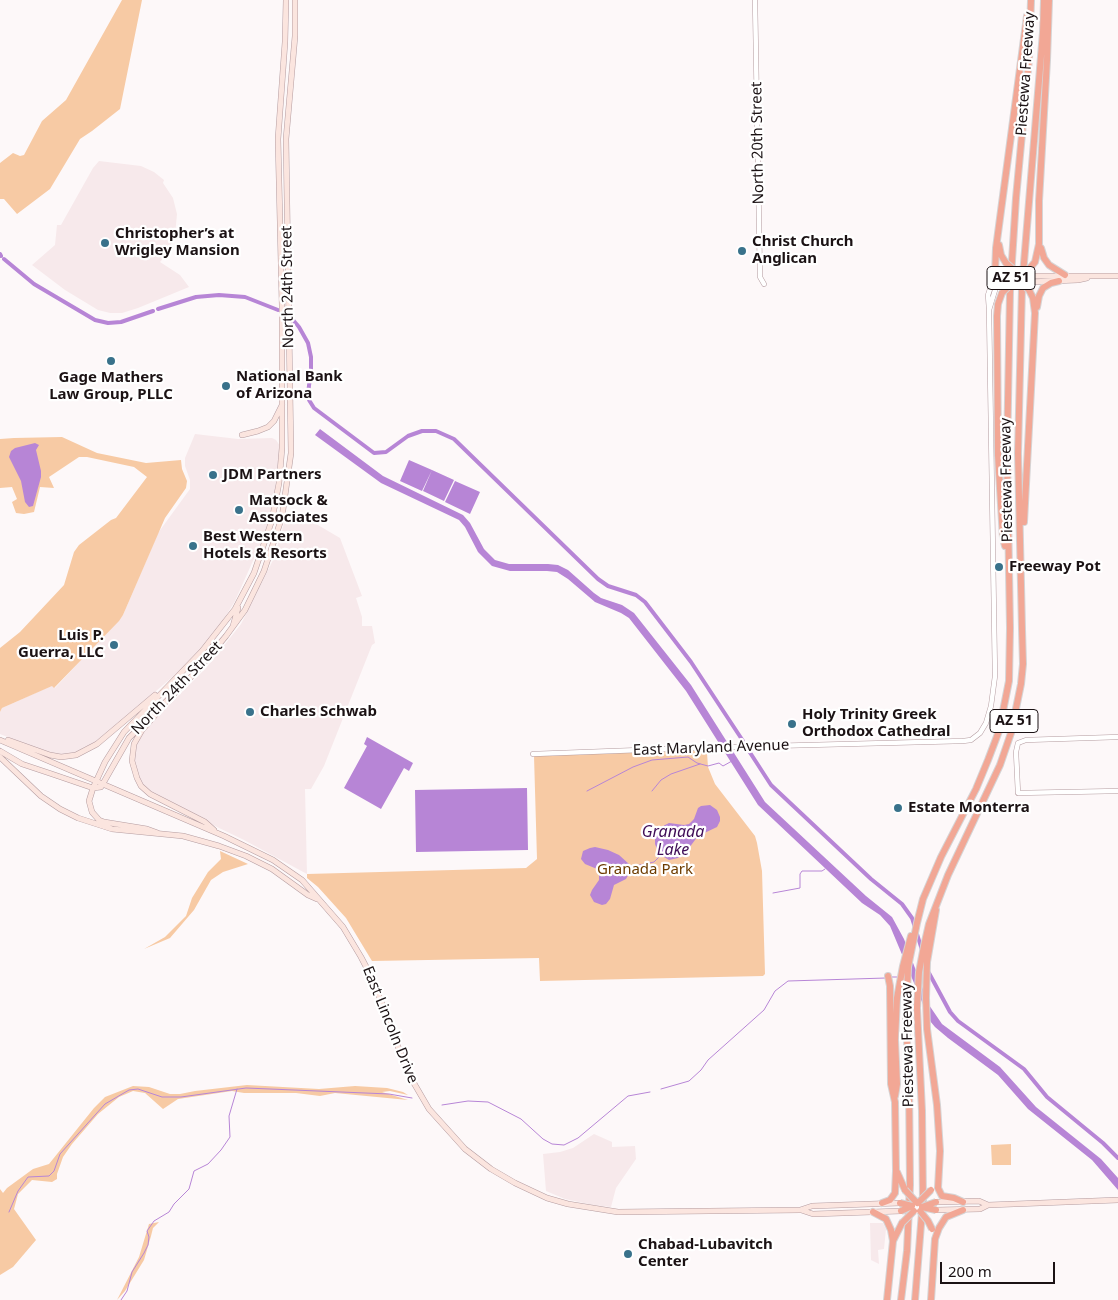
<!DOCTYPE html>
<html>
<head>
<meta charset="utf-8">
<style>
  body { margin:0 }
  #map { position:relative; width:1118px; height:1300px; overflow:hidden; background:#fdf8f9; font-family:"Noto Sans",sans-serif }
  canvas { display:block }
  .scale { position:absolute; left:940px; top:1262px; width:115px; height:22px; box-sizing:border-box; border:2px solid #1b1214; border-top:0; padding-left:6px; font-size:15px; line-height:18px; white-space:nowrap; color:#1b1214; -webkit-text-stroke:4px #fff; paint-order:stroke }
</style>
</head>
<body>
<div id="map">
<canvas width="1118" height="1300"></canvas>
<div class="scale">200 m</div>
</div>
<script>
const g = document.querySelector('canvas').getContext('2d');
g.lineJoin = 'round';
function fillPath(path, color) {
  g.fillStyle = color;
  g.fill(path, 'evenodd');
}
function poly(rows) {
  const path = new Path2D();
  for (const r of rows) {
    path.moveTo(r[0], r[1]);
    for (let i = 2; i < r.length; i += 2) path.lineTo(r[i], r[i + 1]);
  }
  return path;
}
function strokePath(path, color, width, dash) {
  g.strokeStyle = color;
  g.lineWidth = width;
  g.lineCap = dash ? 'butt' : 'round';
  g.setLineDash(dash || []);
  g.stroke(path);
}
function drawText(font, color, halo, rows, align = 'center') {
  g.font = font + ' "Noto Sans",sans-serif';
  g.lineWidth = 4.5;
  g.setLineDash([]);
  g.textBaseline = 'middle';
  g.strokeStyle = halo;
  g.fillStyle = color;
  for (const [text, x, y, turn = 0] of rows) {
    g.save();
    g.translate(x, y);
    g.rotate((+turn || 0) * Math.PI / 180);
    g.textAlign = isNaN(turn) ? turn : align;
    if (halo) g.strokeText(text, 0, 0);
    g.fillText(text, 0, 0);
    g.restore();
  }
}
fillPath(poly([
  [99,161,141,166,154,172,164,180,163,183,173,198,177,214,175,235,167,254,160,262,180,275,189,287,138,308,122,313,110,313,98,310,65,290,32,265,55,245,57,225,61,225,93,168],
  [195,434,238,439,272,438,276,440,280,446,274,499,265,534,235,601,222,622,196,655,183,668,94,744,81,751,67,755,55,755,42,751,0,734,0,712,2,708,53,685,55,688,123,615,158,533,190,489,190,480,185,466,185,458],
  [287,513,311,521,340,538,362,596,356,598,362,617,362,626,372,626,375,643,372,645,324,766,311,789,305,789,307,874,244,840,159,799,143,785,138,778,134,758,135,747,144,730,207,667,241,624,274,558],
  [594,1134,612,1142,612,1147,635,1146,636,1159,616,1188,611,1207,593,1205,565,1199,546,1191,543,1154,560,1152,573,1148],
  [870,1223,883,1223,886,1229,884,1249,878,1250,879,1264,871,1260]
]), '#f7e9eb');
fillPath(poly([
  [122,0,142,0,120,109,92,131,80,139,50,189,17,214,4,199,0,199,0,163,13,153,20,156,24,155,42,121,66,100],
  [62,437,97,453,146,463,181,460,182,469,187,481,186,488,165,518,123,615,119,621,54,688,52,686,2,708,0,712,0,648,20,632,64,585,74,552,79,545,111,520,116,518,147,477,134,467,87,457,79,457,49,477,54,488,40,487,34,512,24,514,16,513,12,502,17,499,12,487,0,488,0,439,14,438],
  [704,750,707,753,708,767,715,784,755,836,757,843,762,871,765,974,763,976,540,981,539,958,372,961,346,918,318,887,307,878,307,874,526,868,537,859,534,756],
  [220,851,248,864,223,872,211,880,194,910,170,938,144,949,165,937,186,916,192,898,208,872,221,859],
  [247,1085,319,1089,355,1086,387,1088,403,1092,408,1095,390,1091,382,1092,408,1100,335,1093,320,1096,296,1093,244,1093,232,1091,178,1099,163,1109,145,1093,133,1091,119,1097,98,1114,72,1144,63,1157,57,1174,57,1179,52,1182,32,1180,18,1194,14,1209,36,1240,13,1267,0,1275,0,1189,3,1193,7,1188,33,1169,49,1164,94,1108,105,1097,133,1086,149,1087,170,1094,180,1094,195,1091],
  [1011,1144,1011,1165,992,1165,991,1145],
  [159,1222,153,1228,151,1236,144,1260,125,1291,117,1300,139,1257,149,1224]
]), '#f7caa4');
fillPath(poly([
  [320,429,383,476,463,515,470,523,484,549,495,560,509,564,548,564,558,565,568,570,594,593,601,598,622,605,634,613,691,685,765,802,866,896,892,917,904,939,929,1005,942,1024,1000,1067,1036,1107,1101,1159,1118,1178,1118,1190,1092,1160,1028,1109,998,1075,948,1038,935,1027,930,1021,890,926,880,915,862,903,758,805,686,691,629,618,621,613,595,602,568,579,557,572,547,571,510,571,492,566,478,552,465,527,459,520,381,483,315,435],
  [35,443,39,445,36,450,41,471,41,477,33,506,29,507,25,502,21,481,9,457,11,451,15,448],
  [409,460,432,470,422,491,400,481],
  [432,470,454,480,444,501,423,491],
  [455,481,480,492,470,514,445,502],
  [367,737,413,763,409,771,404,768,381,809,344,788,367,746,364,744],
  [527,788,528,850,416,852,415,790],
  [710,805,717,810,720,817,720,821,717,827,698,836,686,852,678,858,669,860,659,854,655,844,655,836,659,828,669,823,684,825,689,824,694,819,698,808,701,806],
  [595,847,608,850,619,855,629,864,631,870,626,879,614,885,610,899,606,904,602,905,594,902,590,895,592,890,599,880,599,873,597,869,585,864,581,859,583,851,590,848]
]), '#b785d6');
strokePath(poly([
  [587,791,633,767,652,760,688,757,697,763,708,766,719,763,723,766,732,761],
  [652,791,661,780,671,774,700,764],
  [630,867,654,862,659,857],
  [773,893,800,888,800,874,802,871,822,871,825,869],
  [890,977,898,977],
  [661,1089,689,1081,701,1070,708,1060,764,1010,775,991,788,981,886,978],
  [442,1105,468,1101,488,1102,521,1119,543,1139,552,1144,564,1145,578,1138,628,1096,650,1092],
  [9,1212,18,1191,28,1177,49,1176,54,1171,60,1154,105,1104,129,1090,138,1089,162,1097,181,1097,246,1088,389,1094,412,1098],
  [121,1300,127,1291,132,1272,144,1253,148,1245,149,1237,147,1231,154,1221,169,1212,174,1204,189,1189,194,1171,208,1164,221,1150,230,1137,229,1116,237,1089]
]), '#b785d6', 1);
strokePath(poly([
  [0,254,1,256],
  [4,259,34,284,95,320,108,323,121,322,153,311],
  [158,309,196,297,219,295,245,297,278,310],
  [293,320,299,327,308,343,311,357,311,369,308,394,309,400,314,408,374,453,386,452,408,436,422,431,436,431,454,439,598,579,608,586,636,595,645,602,691,662,743,741],
  [749,751,771,785,871,879,902,904,912,918,922,950],
  [929,973,950,1012,958,1021,1024,1069,1047,1097,1103,1143,1118,1158]
]), '#b785d6', 4);
const tertiary = poly([
  [755,0,760,277,764,284],
  [989,309,988,295,991,286,995,282,1006,276],
  [1118,737,1026,740,1018,743,1016,752,1018,793,1118,791],
  [533,754,694,748,963,741,971,740,980,733,986,723,991,706,995,676,989,310,996,287,1003,281]
]);
const secondary = poly([
  [1031,276,1118,276],
  [1029,282,1078,280,1087,278],
  [242,435,258,431,268,427,274,421,282,405],
  [233,626,238,608],
  [157,713,142,730,134,744,132,761,137,778,141,786,150,794,205,822,214,830],
  [0,740,224,836,273,860,302,880,343,927,361,957,373,980,408,1073,429,1109,465,1149,491,1169,515,1183,547,1198,568,1204,618,1212,800,1210,812,1206,900,1203],
  [8,740,50,755,61,757,76,755,97,744,155,695],
  [0,751,22,764,52,774,93,788,101,787,129,738,196,672,226,636,245,610,264,571,282,517,291,453,286,139,295,36,295,0],
  [0,757,41,796,60,809,78,818,112,829,183,836,219,846,246,856,272,869,308,895,317,899],
  [158,833,147,829,104,822,99,820,92,812,89,801,93,788,105,762,124,732,202,651,235,609,254,573,272,520,279,483,282,448,282,306,278,139,285,42,286,0],
  [936,1202,979,1201,988,1205],
  [801,1210,813,1214,901,1211],
  [936,1210,980,1209,988,1205,1118,1200]
]);
const motorway = poly([
  [999,245,1001,255,1006,263],
  [1041,248,1044,258,1049,265,1065,275],
  [1029,269,1035,262,1039,244,1039,201,1047,60,1049,0],
  [991,286,995,274,996,248,1027,16],
  [1002,293,998,304,997,316,998,455,1003,538,1005,546],
  [1037,307,1039,296,1043,288,1051,283,1059,281],
  [1024,522,1035,313,1033,298,1029,290],
  [936,910,927,962,926,998,927,1029,937,1105,940,1151,938,1188,942,1196,954,1198,963,1202],
  [895,1096,897,1084,895,1040,897,998,903,966,911,936],
  [897,1172,905,1190],
  [923,1202,922,1111,917,1008,919,972,924,946,929,924,948,875,1000,765,1011,733,1021,684,1023,664,1022,629,1018,453,1022,287,1043,32,1044,0],
  [882,1203,890,1200,895,1193,896,1171,895,1102,891,1084,890,986,888,976],
  [873,1212,886,1219,891,1230,893,1241,887,1300],
  [893,1241,902,1223],
  [901,1300,907,1251,910,1185,909,1084,906,1018,908,967,917,923,923,899,941,857,976,789,988,760,999,731,1009,681,1010,628,1007,454,1010,292,1016,198,1029,59,1031,0],
  [915,1300,922,1212],
  [931,1300,935,1239,939,1228,946,1217,963,1210]
]);
strokePath(tertiary, '#b49ca0', 5.5);
strokePath(secondary, '#b49ca0', 6);
strokePath(motorway, '#d6d4d5', 8);
strokePath(tertiary, '#fff', 4.5);
strokePath(secondary, '#fbe5df', 5);
strokePath(motorway, '#f2a795', 6);
const tertiaryBridge = poly([
  [1020,275,1031,276],
  [1003,281,1026,282]
]);
const motorwayBridge = poly([
  [1006,263,1024,279],
  [1016,275,1029,269],
  [1010,277,1024,285,1029,290],
  [1002,293,1009,286,1024,279],
  [905,1190,917,1203],
  [900,1203,912,1206],
  [918,1203,931,1190],
  [922,1207,936,1202],
  [922,1207,936,1210],
  [901,1211,912,1206],
  [920,1211,928,1221,932,1229],
  [902,1223,914,1211]
]);
strokePath(tertiaryBridge, '#b49ca0', 5.5, []);
strokePath(motorwayBridge, '#d6d4d5', 8, []);
strokePath(tertiaryBridge, '#fff', 4.5);
strokePath(motorwayBridge, '#f2a795', 6);
for (const [x, y, r, color] of [
  [105,243,5,"#39728b"],
  [742,251,5,"#39728b"],
  [111,361,5,"#39728b"],
  [226,386,5,"#39728b"],
  [213,475,5,"#39728b"],
  [239,510,5,"#39728b"],
  [193,546,5,"#39728b"],
  [999,567,5,"#39728b"],
  [114,645,5,"#39728b"],
  [250,712,5,"#39728b"],
  [792,724,5,"#39728b"],
  [898,808,5,"#39728b"],
  [628,1254,5,"#39728b"]
]) {
  const dot = new Path2D();
  dot.arc(x, y, r, 0, 2 * Math.PI);
  g.fillStyle = color;
  g.fill(dot);
  strokePath(dot, '#fff', 2);
}
for (const [x, y, w] of [
  [1011,278,48],
  [1014,721,48]
]) {
  const box = new Path2D();
  box.roundRect(x - w / 2, y - 11.5, w, 23, 4);
  g.fillStyle = '#fff';
  g.fill(box);
  strokePath(box, '#1b1214', 1);
}
drawText('bold 14px', '#1b1214', null, [
  ["AZ 51",1011,278],
  ["AZ 51",1014,721]
]);
drawText('15px', '#1b1214', '#fff', [
  ["Piestewa Freeway",1026,74,-86],
  ["North 20th Street",758,143,-91],
  ["North 24th Street",288,287,-91],
  ["Piestewa Freeway",1007,480,-91],
  ["North 24th Street",177,688,-46],
  ["East Maryland Avenue",711,748,-2],
  ["East Lincoln Drive",390,1025,68],
  ["Piestewa Freeway",908,1045,-91]
]);
drawText('bold 15px', '#1b1214', '#fff', [
  ["Christopher’s at",115,234],
  ["Wrigley Mansion",115,251],
  ["Christ Church",752,242],
  ["Anglican",752,259],
  ["National Bank",236,377],
  ["of Arizona",236,394],
  ["Gage Mathers",111,378,"center"],
  ["Law Group, PLLC",111,395,"center"],
  ["JDM Partners",223,475],
  ["Matsock &",249,501],
  ["Associates",249,518],
  ["Best Western",203,537],
  ["Hotels & Resorts",203,554],
  ["Freeway Pot",1009,567],
  ["Luis P.",104,636,"right"],
  ["Guerra, LLC",104,653,"right"],
  ["Charles Schwab",260,712],
  ["Holy Trinity Greek",802,715],
  ["Orthodox Cathedral",802,732],
  ["Estate Monterra",908,808],
  ["Chabad-Lubavitch",638,1245],
  ["Center",638,1262]
], 'left');
drawText('15px', '#6d3c00', '#fff', [
  ["Granada Park",645,870]
]);
drawText('italic 16px', '#3f0d57', '#fff', [
  ["Granada",673,832],
  ["Lake",673,850]
]);
</script>
</body>
</html>
